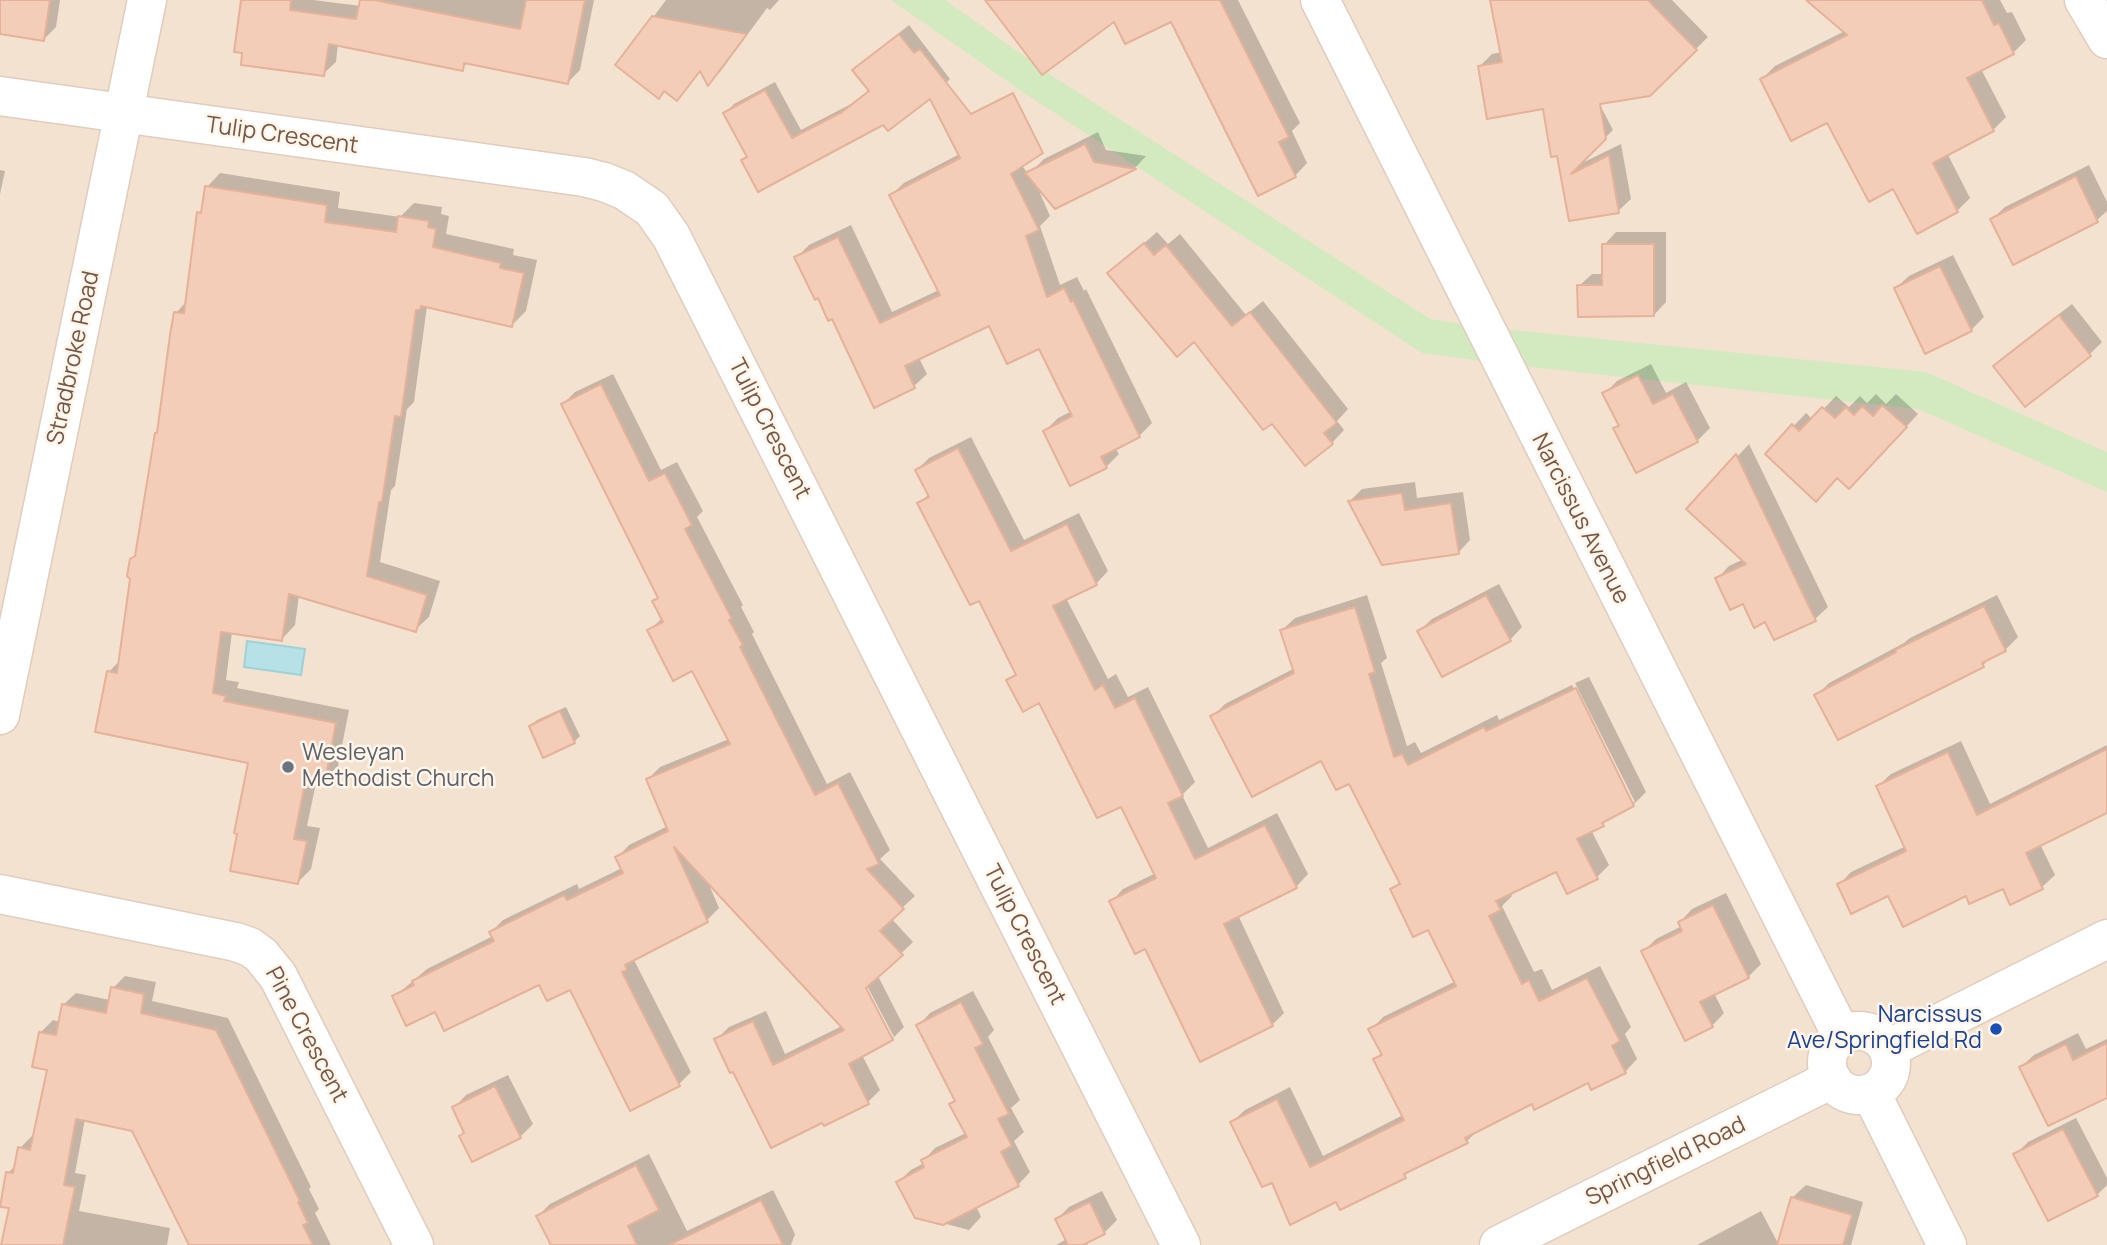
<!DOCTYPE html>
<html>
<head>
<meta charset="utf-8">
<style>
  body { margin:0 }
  canvas { display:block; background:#fdf1e1 }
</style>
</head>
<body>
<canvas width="2107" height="1245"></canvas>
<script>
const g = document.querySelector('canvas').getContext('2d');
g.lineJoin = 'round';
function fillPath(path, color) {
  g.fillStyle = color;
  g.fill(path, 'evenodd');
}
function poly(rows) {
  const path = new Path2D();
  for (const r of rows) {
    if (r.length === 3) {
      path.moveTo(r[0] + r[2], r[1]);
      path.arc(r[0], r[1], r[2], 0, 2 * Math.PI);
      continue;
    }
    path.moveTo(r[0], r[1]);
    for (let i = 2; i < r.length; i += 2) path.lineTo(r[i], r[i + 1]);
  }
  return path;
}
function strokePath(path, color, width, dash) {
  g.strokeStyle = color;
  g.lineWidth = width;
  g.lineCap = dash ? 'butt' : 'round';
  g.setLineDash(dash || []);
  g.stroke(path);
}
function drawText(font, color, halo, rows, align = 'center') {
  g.font = font + ' Manrope,sans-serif';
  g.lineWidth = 5;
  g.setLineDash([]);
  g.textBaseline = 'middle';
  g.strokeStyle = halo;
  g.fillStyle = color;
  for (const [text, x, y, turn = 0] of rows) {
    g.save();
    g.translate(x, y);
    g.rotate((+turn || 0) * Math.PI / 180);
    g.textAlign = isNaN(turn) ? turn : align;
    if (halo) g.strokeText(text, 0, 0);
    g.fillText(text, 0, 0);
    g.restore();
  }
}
fillPath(poly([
  [0,0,2084,0,2107,39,2107,1245,0,1245]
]), '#f4e2d0');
fillPath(poly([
  [891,0,945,0,1054,77,1430,319,1484,327,1926,372,2107,452,2107,492,1918,409,1503,364,1422,353,1030,97]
]), '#d3eac0');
const water = poly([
  [247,641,305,649,301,675,244,667,247,641]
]);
fillPath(water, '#b6e1e6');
strokePath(water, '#9cd2d8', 2);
fillPath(poly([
  [0,0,60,0,56,27,44,39,0,32],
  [247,0,313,0,361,6,362,0,594,0,580,70,568,82,468,62,462,69,338,44,336,62,323,74],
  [666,0,779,0,770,10,767,8,720,72,708,83,701,71,677,99,665,90,659,96,618,65],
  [988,0,1238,0,1300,123,1292,131,1307,163,1295,176,1172,19,1115,20],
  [1492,0,1672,0,1708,37,1650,94,1599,103,1613,130,1578,165,1621,144,1631,199,1618,211,1570,219,1559,154,1545,107,1480,66,1492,54,1502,52],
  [1822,0,2000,0,2007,13,2012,12,2026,40,2013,53,1981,69,2006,117,1993,130,1947,153,1970,198,1957,211,1894,187,1828,121,1762,79,1775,66,1845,31],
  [909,25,950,79,941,88,883,123,743,160,748,155,725,113,734,104,775,82,801,130,853,103,870,90,864,61],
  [1098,132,1106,150,1146,156,1135,168,1056,207,1032,171,1044,159],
  [998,134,1036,184,1050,216,1040,226,1060,285,1077,277,1084,291,1086,289,1152,423,1139,436,1115,448,1119,454,1106,467,1045,431,1058,418,1072,411,1040,346,989,324,919,358,927,374,914,386,874,405,833,317,796,258,809,245,851,225,892,312,939,290,891,195,904,183],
  [2089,165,2107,202,2107,211,2097,220,2014,262,1992,219,2005,207],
  [0,170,5,171,0,194],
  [220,173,340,192,338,208,400,217,414,203,442,207,441,214,449,216,446,234,514,249,513,255,537,260,526,311,512,325,427,306,414,402,407,409,395,486,391,490,380,562,440,581,429,617,415,630,299,595,295,625,282,639,232,632,226,680,239,682,237,688,349,710,338,766,324,779,317,778,307,826,320,828,311,869,298,882,250,761,109,672,121,659,176,313,187,301,199,213,204,208,207,187],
  [1157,232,1168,244,1180,234,1246,315,1263,301,1348,409,1337,421,1344,430,1332,443,1272,421,1194,340,1110,273],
  [1616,232,1666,232,1666,302,1654,315,1579,286,1592,274,1604,274,1604,245],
  [1953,255,1984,317,1971,330,1896,288,1909,276],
  [2072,304,2102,342,2090,354,2025,405,1995,366,2007,354],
  [1651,364,1666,393,1686,382,1710,428,1697,441,1615,429,1620,424,1604,394,1617,381],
  [613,374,661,470,677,462,703,511,697,517,743,605,741,607,754,632,752,634,827,784,850,772,890,850,880,859,915,896,891,918,913,942,878,976,904,1027,892,1039,862,1055,880,1090,868,1102,824,1124,717,1039,729,1027,766,1011,785,1054,842,1026,707,880,719,908,707,920,634,960,691,1072,679,1084,570,987,540,982,436,1009,394,997,427,969,493,936,491,932,503,920,577,884,579,889,622,868,617,858,629,845,668,826,648,779,660,767,729,739,693,669,649,631,661,619,655,601,659,597,563,404,575,392],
  [864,980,894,1037,890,1037,861,982],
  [1876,394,1886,404,1896,394,1918,414,1862,474,1838,477,1767,454,1806,413,1813,420,1836,396,1849,407,1860,396,1867,403],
  [971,437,1024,540,1079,513,1108,571,1096,584,1066,598,1108,679,1116,674,1128,697,1148,687,1195,782,1182,795,1208,848,1277,813,1308,874,1296,887,1238,915,1284,1013,1272,1025,1145,947,1111,902,1123,889,1156,873,1122,805,1040,701,1008,681,1016,673,980,598,919,503,929,494,917,470,929,458],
  [1749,444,1828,607,1815,619,1775,638,1766,620,1717,579,1729,566,1744,559,1689,509],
  [1415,482,1417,498,1463,492,1470,540,1458,553,1350,501,1362,489],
  [1499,584,1522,627,1510,640,1419,631,1432,619],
  [1367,595,1387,658,1381,663,1407,746,1415,742,1421,753,1497,715,1499,720,1572,685,1631,802,1635,802,1575,683,1589,677,1646,792,1633,805,1611,816,1602,825,1591,830,1609,865,1596,878,1556,869,1510,892,1512,896,1502,906,1534,972,1542,969,1552,990,1600,966,1631,1027,1625,1034,1637,1059,1625,1072,1588,1081,1533,1102,1479,1129,1467,1141,1414,1166,1404,1176,1337,1199,1272,1180,1232,1122,1245,1110,1290,1087,1323,1156,1403,1115,1375,1059,1382,1052,1371,1030,1383,1017,1456,981,1429,928,1392,889,1400,882,1350,781,1322,759,1212,717,1225,704,1295,668,1282,630,1295,618],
  [1997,595,2018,637,2005,650,1993,656,1983,665,1839,738,1816,696,1829,683,1904,643,1910,638],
  [566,707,580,736,574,742,531,726,537,720],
  [1961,741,1990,804,2107,745,2107,811,2040,844,2055,875,2042,887,2003,886,1966,894,1889,893,1839,885,1851,872,1906,846,1878,786,1891,774],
  [1726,893,1761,964,1748,977,1714,993,1724,1013,1712,1026,1643,952,1656,939,1682,926,1680,922,1692,909],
  [125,976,156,982,152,1001,228,1018,311,1187,309,1189,319,1209,315,1213,331,1245,187,1245,189,1243,133,1129,85,1119,75,1173,86,1175,79,1211,170,1228,167,1245,3,1245,11,1207,8,1173,17,1164,20,1148,32,1136,35,1136,49,1069,40,1033,53,1020,60,1022,63,1005,76,993,110,1000,113,988],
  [973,991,994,1030,988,1037,1020,1100,1011,1108,1024,1132,1014,1141,1030,1172,1018,1185,976,1206,981,1217,969,1230,916,1216,898,1182,911,1170,924,1163,923,1161,935,1148,966,1133,951,1104,956,1100,918,1026,930,1013],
  [2078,1033,2086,1049,2107,1039,2107,1096,2021,1067,2034,1055],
  [508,1075,533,1124,520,1137,466,1132,454,1108,466,1095],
  [2076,1118,2107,1178,2107,1185,2097,1195,2015,1155,2028,1142],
  [649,1154,687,1231,773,1190,795,1234,791,1245,553,1245,538,1216,550,1204],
  [1806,1185,1863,1202,1851,1245,1779,1244,1793,1197],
  [1102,1191,1117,1220,1104,1233,1086,1242,1088,1245,1056,1245,1067,1239,1057,1219,1069,1207],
  [1761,1211,1779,1245,1697,1245]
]), '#0003');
const building = poly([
  [0,0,50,0,44,41,0,34,0,0],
  [241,0,291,0,290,10,356,19,360,0,374,0,520,29,526,0,585,0,568,84,464,63,463,71,329,44,324,76,241,65,242,53,234,52,241,0],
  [985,0,1220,0,1289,137,1279,142,1296,177,1258,196,1171,22,1125,44,1114,22,1042,75,985,0],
  [1490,0,1648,0,1697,50,1650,96,1600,104,1606,139,1571,174,1609,155,1619,213,1569,221,1557,156,1551,157,1543,109,1487,119,1478,66,1502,62,1490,0],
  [1806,0,1982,0,1994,25,1999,23,2014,54,1967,78,1994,131,1933,163,1958,212,1917,234,1893,189,1869,202,1827,123,1791,141,1760,79,1847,35,1806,0],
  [652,16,747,34,708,86,700,71,677,101,664,91,659,99,615,65,652,16],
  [899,34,914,53,920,49,971,114,1013,93,1043,153,1011,174,1039,230,1026,236,1047,297,1064,288,1071,302,1073,300,1140,437,1101,457,1107,468,1070,486,1043,431,1072,416,1039,349,1007,364,989,326,905,366,915,388,874,408,832,319,828,321,818,298,815,300,794,257,838,237,880,323,940,295,889,195,960,158,930,99,888,131,883,125,758,192,741,160,747,157,723,113,765,90,792,138,842,112,869,91,852,70,899,34],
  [1085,144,1094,162,1136,169,1055,209,1025,173,1085,144],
  [2076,176,2098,222,2013,265,1990,219,2076,176],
  [205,186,327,205,325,222,396,232,398,216,429,221,428,227,436,229,433,247,501,263,500,268,524,273,512,327,421,306,420,310,416,310,401,417,395,416,382,502,379,502,367,576,427,595,416,632,289,594,282,641,221,632,213,693,226,696,224,701,336,723,325,781,306,778,294,839,307,841,298,884,230,871,237,834,234,833,248,763,95,732,107,671,117,673,130,579,127,576,130,559,135,556,155,433,157,433,170,335,174,312,184,313,197,212,201,213,205,186],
  [1144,243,1154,255,1166,245,1232,326,1250,312,1337,423,1324,433,1333,444,1305,466,1272,424,1263,430,1194,342,1177,357,1107,273,1144,243],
  [1602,244,1654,244,1654,316,1578,317,1577,285,1602,285,1602,244],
  [1940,266,1972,331,1925,354,1894,288,1940,266],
  [2059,315,2091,356,2025,407,1993,366,2059,315],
  [1638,375,1653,404,1673,394,1698,442,1636,473,1613,428,1619,426,1602,393,1638,375],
  [601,384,649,481,665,473,692,525,685,529,732,619,729,620,743,645,740,647,815,795,838,783,879,864,867,869,904,909,880,931,903,955,866,988,893,1040,849,1064,869,1104,824,1126,822,1123,771,1148,733,1072,730,1073,714,1039,753,1021,773,1065,844,1030,674,847,708,922,625,965,627,970,622,972,680,1086,630,1111,570,990,547,1001,539,985,444,1031,435,1012,406,1026,392,996,414,985,412,981,494,941,489,932,564,895,567,900,623,873,615,857,668,831,646,779,730,744,692,671,673,681,647,630,663,622,652,601,658,598,561,404,601,384],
  [1882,405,1907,427,1849,489,1837,478,1816,502,1765,454,1792,424,1799,431,1822,407,1835,418,1846,407,1854,415,1862,406,1873,416,1882,405],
  [958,448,1011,551,1067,524,1097,585,1053,606,1095,690,1103,685,1115,708,1135,698,1183,796,1168,803,1195,859,1265,825,1297,888,1224,924,1273,1026,1200,1062,1145,949,1135,954,1109,901,1156,878,1121,807,1097,818,1039,703,1023,712,1006,680,1016,675,979,601,970,605,917,503,929,497,915,470,958,448],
  [1736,454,1816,621,1774,640,1765,622,1754,628,1743,604,1730,610,1715,578,1746,564,1686,509,1736,454],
  [1402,493,1405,510,1451,503,1459,554,1382,565,1348,501,1402,493],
  [1486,595,1511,641,1442,677,1417,631,1486,595],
  [1984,606,2006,651,1982,663,1984,667,1838,740,1814,695,1896,652,1895,650,1984,606],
  [1355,607,1375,672,1369,674,1394,757,1402,754,1408,765,1484,727,1486,731,1576,688,1634,806,1602,823,1604,826,1577,839,1598,879,1567,894,1556,872,1496,901,1501,910,1489,916,1522,984,1529,980,1539,1001,1587,978,1620,1041,1612,1046,1626,1073,1591,1090,1588,1083,1534,1110,1532,1104,1465,1138,1468,1143,1404,1174,1406,1178,1340,1210,1336,1202,1290,1225,1272,1183,1262,1187,1230,1122,1277,1099,1310,1167,1404,1120,1373,1059,1382,1055,1368,1029,1456,986,1428,930,1413,937,1390,889,1400,884,1349,784,1336,790,1321,761,1252,797,1210,716,1294,673,1280,630,1355,607],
  [560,711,575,743,543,758,529,726,560,711],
  [2107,749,2107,813,2026,853,2043,889,2010,905,2003,889,1969,904,1966,896,1903,927,1888,896,1851,914,1837,884,1906,851,1876,786,1948,752,1977,815,2107,749],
  [1713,905,1749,978,1700,1002,1713,1027,1685,1041,1641,951,1682,931,1678,922,1713,905],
  [111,987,144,994,141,1013,216,1030,300,1201,298,1202,308,1223,303,1225,313,1245,189,1245,132,1131,76,1119,64,1185,75,1187,63,1245,1,1245,9,1208,0,1207,6,1172,13,1173,18,1147,30,1150,47,1070,32,1067,39,1032,56,1035,62,1004,106,1013,111,987],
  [961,1002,983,1044,975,1048,1009,1114,998,1119,1012,1146,1001,1152,1019,1186,943,1225,915,1218,896,1182,924,1167,921,1160,967,1137,949,1104,955,1101,916,1025,961,1002],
  [2107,1043,2107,1098,2048,1126,2019,1067,2066,1044,2073,1060,2107,1043],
  [495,1086,521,1138,472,1162,459,1136,464,1133,452,1107,495,1086],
  [2063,1129,2098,1196,2048,1221,2013,1154,2063,1129],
  [636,1165,659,1210,628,1226,637,1245,551,1245,536,1216,636,1165],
  [1791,1197,1852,1215,1843,1245,1777,1245,1791,1197],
  [761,1200,783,1245,669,1245,761,1200],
  [1090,1202,1105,1234,1083,1245,1068,1245,1055,1219,1090,1202]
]);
fillPath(building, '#f3cdb8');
strokePath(building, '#e5b299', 2);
const minor = poly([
  [1320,0,1842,1036],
  [2084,0,2107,39],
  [0,96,584,177,604,182,624,190,652,209,671,236,1181,1245],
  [0,715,147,0],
  [0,894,236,942,250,947,261,955,278,976,414,1245],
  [1859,1063,32],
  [1888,1049,2107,939],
  [1871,1093,1947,1245],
  [1499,1245,1832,1079]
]);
strokePath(minor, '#e1ccbd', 41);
strokePath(minor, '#fff', 38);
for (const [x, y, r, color] of [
  [288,767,7,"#6b7280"],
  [1996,1029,7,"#1a4fb4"]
]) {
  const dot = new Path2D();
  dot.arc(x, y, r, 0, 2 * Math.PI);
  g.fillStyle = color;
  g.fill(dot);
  strokePath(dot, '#fff5e8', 2.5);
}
drawText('23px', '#745648', '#fff5e8', [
  ["Tulip Crescent",282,136,8],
  ["Stradbroke Road",74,358,-78],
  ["Tulip Crescent",769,429,63],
  ["Narcissus Avenue",1580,519,63],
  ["Tulip Crescent",1024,935,63],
  ["Pine Crescent",306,1035,62],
  ["Springfield Road",1666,1162,-26]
]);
drawText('23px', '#5b616d', '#fff5e8', [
  ["Wesleyan",302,754],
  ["Methodist Church",302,780]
], 'left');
drawText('23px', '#164399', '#fff5e8', [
  ["Narcissus",1982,1016],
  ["Ave/Springfield Rd",1982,1042]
], 'right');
</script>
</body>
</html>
